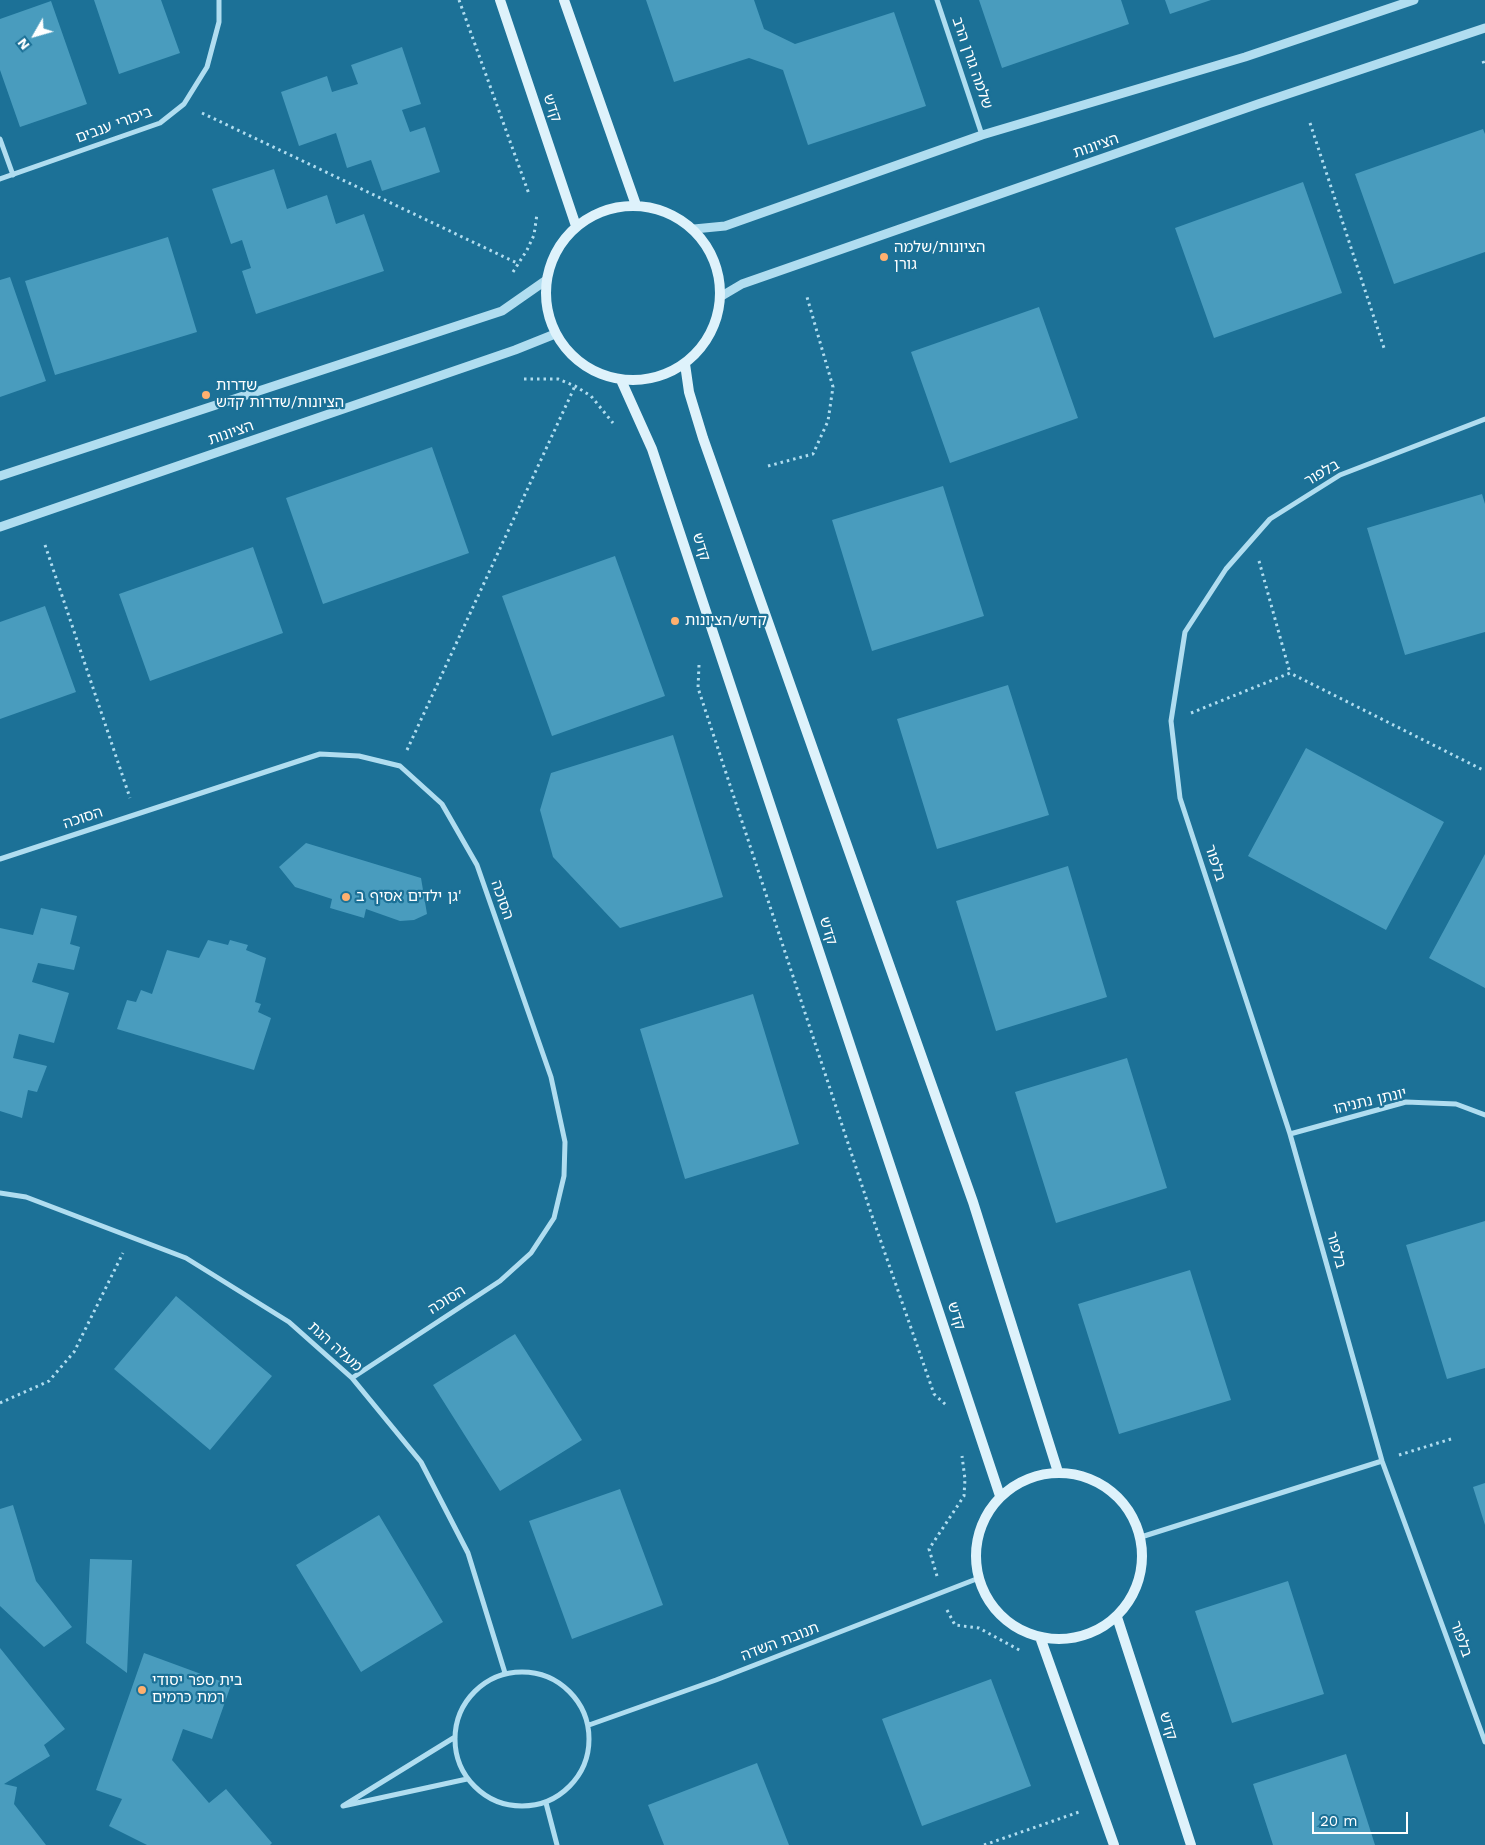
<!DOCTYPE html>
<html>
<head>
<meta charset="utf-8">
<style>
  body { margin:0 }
  #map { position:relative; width:1485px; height:1845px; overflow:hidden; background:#1c7197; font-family:"Work Sans",sans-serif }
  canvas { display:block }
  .north { position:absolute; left:10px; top:10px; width:50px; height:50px; -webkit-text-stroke:4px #1c7197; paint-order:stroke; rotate:232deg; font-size:14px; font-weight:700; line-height:20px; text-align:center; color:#fff }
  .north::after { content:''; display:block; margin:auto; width:18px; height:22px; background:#fff; clip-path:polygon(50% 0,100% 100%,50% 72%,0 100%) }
  .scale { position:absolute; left:1312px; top:1812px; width:96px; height:22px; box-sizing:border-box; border:2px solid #fff; border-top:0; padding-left:6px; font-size:15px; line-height:18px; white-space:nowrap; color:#fff; -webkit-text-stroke:4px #1c7197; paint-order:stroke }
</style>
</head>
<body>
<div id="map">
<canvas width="1485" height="1845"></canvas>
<div class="north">N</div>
<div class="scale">20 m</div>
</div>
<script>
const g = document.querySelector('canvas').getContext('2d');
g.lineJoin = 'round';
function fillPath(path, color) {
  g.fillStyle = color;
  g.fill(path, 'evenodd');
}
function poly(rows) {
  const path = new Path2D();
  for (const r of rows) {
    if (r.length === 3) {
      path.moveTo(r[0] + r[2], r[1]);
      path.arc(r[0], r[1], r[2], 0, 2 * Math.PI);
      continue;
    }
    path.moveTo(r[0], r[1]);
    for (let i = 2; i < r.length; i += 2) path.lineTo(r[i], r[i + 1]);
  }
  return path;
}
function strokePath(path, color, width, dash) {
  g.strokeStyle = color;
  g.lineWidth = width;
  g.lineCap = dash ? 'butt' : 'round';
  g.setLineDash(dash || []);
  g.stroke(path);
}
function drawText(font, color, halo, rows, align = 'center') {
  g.font = font + ' "Work Sans","Noto Sans Hebrew",sans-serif';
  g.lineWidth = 4.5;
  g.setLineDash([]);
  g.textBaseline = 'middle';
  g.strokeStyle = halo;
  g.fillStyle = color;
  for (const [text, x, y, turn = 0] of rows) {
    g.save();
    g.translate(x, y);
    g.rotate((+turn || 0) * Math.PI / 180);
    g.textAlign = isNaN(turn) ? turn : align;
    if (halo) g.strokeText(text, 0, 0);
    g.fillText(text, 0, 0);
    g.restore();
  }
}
fillPath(poly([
  [94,0,161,0,180,53,119,74],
  [646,0,754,0,764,29,795,44,894,12,926,106,808,145,783,70,749,58,674,82],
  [979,0,1121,0,1129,24,1002,68],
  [1165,0,1211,0,1170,14],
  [51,1,87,104,20,127,0,70,0,19],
  [402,47,421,104,402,110,410,132,425,127,440,172,382,191,371,160,347,168,336,133,299,146,281,92,327,76,332,92,358,84,351,65],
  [1483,129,1485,134,1485,252,1394,284,1355,174],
  [274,169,287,209,327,195,336,224,364,214,384,271,256,314,242,271,251,268,242,240,231,244,212,189],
  [1303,182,1342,293,1214,338,1175,228],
  [168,237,197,332,55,375,25,281],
  [10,277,46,381,0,397,0,280],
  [1039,307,1078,418,950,463,911,352],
  [432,447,469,553,323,604,286,498],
  [943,486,984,616,872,651,832,520],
  [1482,494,1485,504,1485,632,1405,655,1367,528],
  [253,547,283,633,150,681,119,594],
  [615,556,665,696,552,736,502,596],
  [45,606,76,692,0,719,0,622],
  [1008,685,1049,815,937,849,897,719],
  [673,735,723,897,620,928,553,857,540,810,551,773],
  [1306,748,1444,822,1386,930,1248,856],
  [306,843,421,878,427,914,414,920,400,921,366,909,364,918,330,908,332,899,295,887,279,867],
  [1485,854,1485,988,1429,958],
  [1068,866,1107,997,996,1031,956,901],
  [41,908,77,916,70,944,80,947,74,970,38,963,32,982,69,993,54,1043,19,1034,13,1058,47,1066,37,1092,28,1090,22,1118,0,1111,0,928,33,935],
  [208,940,228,945,230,940,248,945,246,950,266,958,255,1002,261,1004,258,1012,271,1018,254,1070,117,1029,127,1000,136,1002,141,990,152,994,167,950,199,958],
  [753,994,799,1144,685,1179,640,1029],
  [1127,1058,1167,1188,1056,1223,1015,1092],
  [1485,1221,1485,1368,1447,1379,1406,1245],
  [1190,1270,1231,1400,1119,1434,1078,1304],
  [176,1296,272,1376,210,1450,114,1369],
  [515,1334,582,1440,500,1491,433,1385],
  [1485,1483,1485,1525,1473,1487],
  [620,1489,663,1605,572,1639,529,1521],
  [13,1505,36,1581,72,1627,44,1647,0,1606,0,1509],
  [379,1515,443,1622,361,1672,296,1565],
  [90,1559,132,1560,127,1673,86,1643],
  [1288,1581,1324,1694,1232,1723,1195,1611],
  [0,1648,65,1729,44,1745,50,1756,4,1784,17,1787,14,1804,46,1845,0,1845],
  [144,1653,231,1685,212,1739,183,1729,172,1760,209,1803,226,1789,272,1843,270,1845,147,1845,109,1826,122,1799,96,1790],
  [991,1679,1031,1786,922,1826,882,1719],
  [1346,1754,1375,1845,1273,1845,1253,1784],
  [757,1763,789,1845,664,1845,648,1805]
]), '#499cbe');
strokePath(poly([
  [459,0,529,194],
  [1483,61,1485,67],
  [202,113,519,264],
  [1310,123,1384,348],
  [513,272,527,250,534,235,537,214],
  [524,379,558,379,575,386,591,396,613,423],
  [768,466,813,454,828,421,833,387,807,297],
  [45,545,130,798],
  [1259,561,1290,673],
  [699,665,698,688,871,1213,934,1394,946,1405],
  [1191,713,1290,673,1485,771],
  [407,750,575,386],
  [0,1403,49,1381,74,1352,123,1253],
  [1399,1455,1451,1439],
  [937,1576,929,1549,964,1496,965,1479,962,1456],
  [947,1610,955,1625,979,1628,1021,1651],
  [984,1845,1079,1812]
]), '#b0ddf0', 3, [2.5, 4]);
strokePath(poly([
  [937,0,982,135],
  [0,139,13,175],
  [0,179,160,123,184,104,207,67,219,22,219,0],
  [1485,419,1340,475,1270,519,1226,569,1185,632,1171,721,1180,798,1290,1134,1382,1461,1485,1742],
  [0,859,320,754,359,756,400,766,442,804,477,865,551,1077,565,1142,564,1176,554,1218,531,1253,500,1281,352,1378],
  [1290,1134,1406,1102,1456,1104,1485,1115],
  [0,1193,26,1197,186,1258,289,1322,352,1378,421,1462,468,1553,505,1673],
  [1141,1537,1382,1461],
  [522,1739,67],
  [589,1725,716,1680,979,1578],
  [455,1737,343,1806,467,1779],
  [546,1803,557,1845]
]), '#b0ddf0', 5);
strokePath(poly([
  [694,229,725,226,982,135,1245,57,1414,0],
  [720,297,742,284,1258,104,1485,28],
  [0,476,502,311,545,281],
  [0,527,515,350,555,334]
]), '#b0ddf0', 9);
strokePath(poly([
  [500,0,576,226],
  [564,0,636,205],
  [633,293,87],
  [685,364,689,392,703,438,973,1202,1058,1472],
  [621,380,652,449,1000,1496],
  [1059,1556,83],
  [1117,1617,1191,1845],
  [1040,1637,1114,1845]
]), '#def2fb', 10);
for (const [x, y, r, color] of [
  [884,257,5,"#ffb06f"],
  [206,395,5,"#ffb06f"],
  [675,621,5,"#ffb06f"],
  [346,897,5,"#ffb06f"],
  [142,1690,5,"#ffb06f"]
]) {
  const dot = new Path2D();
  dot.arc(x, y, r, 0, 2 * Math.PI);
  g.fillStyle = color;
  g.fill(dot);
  strokePath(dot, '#1c7197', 2);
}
drawText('15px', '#fff', '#1c7197', [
  ["שלמה גורן הרב",972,63,71],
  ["קדש",552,108,71],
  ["ביכורי ענבים",114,125,-20],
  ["הציונות",1096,146,-19],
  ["הציונות",231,433,-19],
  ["בלפור",1322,473,-30],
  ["קדש",701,547,72],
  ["הסוכה",83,818,-18],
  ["בלפור",1215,863,72],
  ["הסוכה",502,900,71],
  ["קדש",828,931,72],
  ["יונתן נתניהו",1370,1101,-13],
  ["בלפור",1336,1250,74],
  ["הסוכה",447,1300,-32],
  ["קדש",956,1316,72],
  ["מעלה הגת",335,1347,42],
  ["בלפור",1461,1639,70],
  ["תנובת השדה",780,1642,-21],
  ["קדש",1168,1726,72]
]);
drawText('15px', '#fff', '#1c7197', [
  ["הציונות/שלמה",894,248],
  ["גורן",894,265],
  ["שדרות",216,386],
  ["הציונות/שדרות קדש",216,403],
  ["קדש/הציונות",685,621],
  ["גן ילדים אסיף ב'",356,897],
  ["בית ספר יסודי",152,1681],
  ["רמת כרמים",152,1698]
], 'left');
</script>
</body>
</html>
